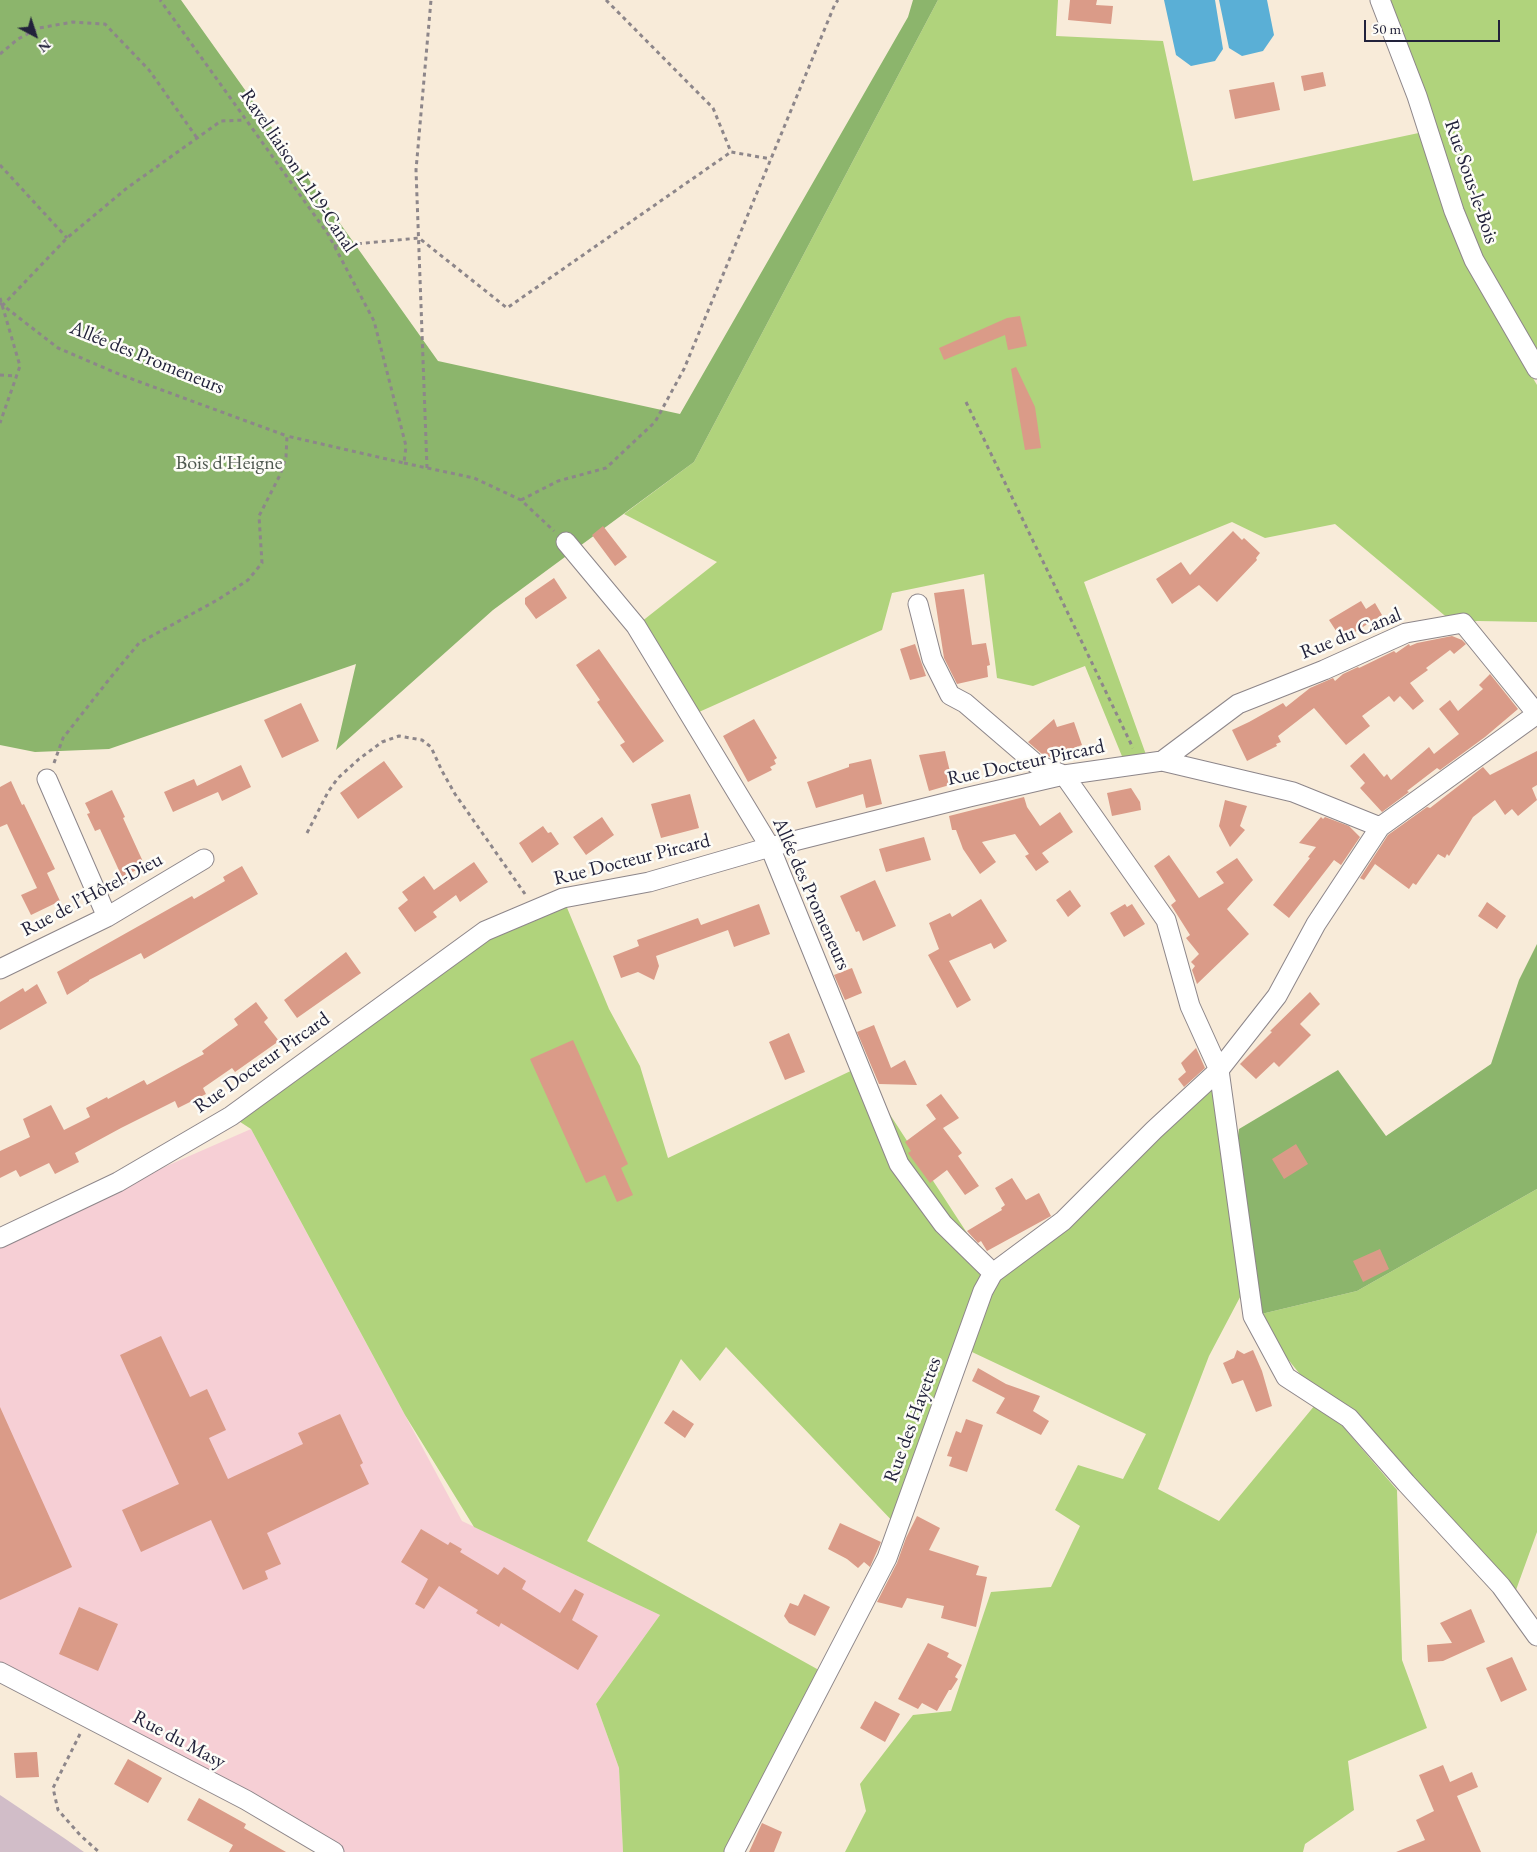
<!DOCTYPE html>
<html>
<head>
<meta charset="utf-8">
<style>
  body { margin:0 }
  #map { position:relative; width:1537px; height:1852px; overflow:hidden; background:#f8ebd9; font-family:"EB Garamond",serif }
  canvas { display:block }
  .north { position:absolute; left:10px; top:10px; width:50px; height:50px; -webkit-text-stroke:4px #fdfcf7; paint-order:stroke; rotate:140deg; font-size:14px; font-weight:700; line-height:20px; text-align:center; color:#22223b }
  .north::after { content:''; display:block; margin:auto; width:18px; height:22px; background:#22223b; clip-path:polygon(50% 0,100% 100%,50% 72%,0 100%) }
  .scale { position:absolute; left:1364px; top:20px; width:136px; height:22px; box-sizing:border-box; border:2px solid #22223b; border-top:0; padding-left:6px; font-size:15px; line-height:18px; white-space:nowrap; color:#22223b; -webkit-text-stroke:4px #fdfcf7; paint-order:stroke }
</style>
</head>
<body>
<div id="map">
<canvas width="1537" height="1852"></canvas>
<div class="north">N</div>
<div class="scale">50 m</div>
</div>
<script>
const g = document.querySelector('canvas').getContext('2d');
g.lineJoin = 'round';
function fillPath(path, color) {
  g.fillStyle = color;
  g.fill(path, 'evenodd');
}
function poly(rows) {
  const path = new Path2D();
  for (const r of rows) {
    path.moveTo(r[0], r[1]);
    for (let i = 2; i < r.length; i += 2) path.lineTo(r[i], r[i + 1]);
  }
  return path;
}
function strokePath(path, color, width, dash) {
  g.strokeStyle = color;
  g.lineWidth = width;
  g.lineCap = dash ? 'butt' : 'round';
  g.setLineDash(dash || []);
  g.stroke(path);
}
function drawText(font, color, halo, rows, align = 'center') {
  g.font = font + ' "EB Garamond",serif';
  g.lineWidth = 5;
  g.setLineDash([]);
  g.textBaseline = 'middle';
  g.strokeStyle = halo;
  g.fillStyle = color;
  for (const [text, x, y, turn = 0] of rows) {
    g.save();
    g.translate(x, y);
    g.rotate((+turn || 0) * Math.PI / 180);
    g.textAlign = isNaN(turn) ? turn : align;
    if (halo) g.strokeText(text, 0, 0);
    g.fillText(text, 0, 0);
    g.restore();
  }
}
fillPath(poly([
  [251,1129,462,1521,660,1615,596,1704,619,1768,623,1852,344,1852,134,1741,0,1667,0,1239]
]), '#f6cfd5');
fillPath(poly([
  [0,1795,64,1838,84,1852,0,1852]
]), '#d1bdc8');
fillPath(poly([
  [938,0,1058,0,1056,36,1163,41,1193,181,1428,131,1381,0,1537,0,1537,369,1498,319,1537,385,1537,622,1477,621,1456,625,1335,524,1265,538,1232,522,1084,582,1149,763,1126,766,1085,666,1033,686,997,678,984,574,892,593,882,630,699,712,636,626,717,562,624,514,694,462],
  [563,898,609,1009,640,1066,668,1158,859,1067,993,1273,1219,1070,1248,1282,1209,1356,1158,1489,1219,1521,1320,1399,1253,1316,1357,1291,1537,1189,1537,1532,1512,1601,1322,1402,1397,1490,1402,1660,1427,1728,1348,1761,1354,1810,1305,1844,1303,1852,845,1852,866,1811,860,1784,913,1715,951,1711,991,1592,1051,1587,1080,1526,1055,1510,1078,1465,1123,1479,1146,1434,972,1352,979,1314,898,1527,726,1347,700,1381,681,1359,587,1541,826,1674,736,1852,623,1852,619,1768,596,1704,660,1615,474,1527,405,1415,251,1129,231,1116,485,931]
]), '#b0d37c');
fillPath(poly([
  [0,0,181,0,438,361,680,414,908,17,913,0,938,0,694,462,493,610,336,750,356,664,109,749,35,752,0,745],
  [1537,944,1537,1189,1357,1291,1253,1316,1232,1176,1239,1129,1338,1070,1386,1136,1491,1064,1519,980]
]), '#8cb56c');
fillPath(poly([
  [1164,0,1215,0,1223,49,1215,61,1191,66,1176,55],
  [1219,0,1267,0,1274,35,1263,51,1242,56,1229,48]
]), '#5aafd6');
fillPath(poly([
  [1070,0,1097,0,1096,5,1113,6,1111,24,1068,20],
  [1323,72,1326,86,1304,91,1301,76],
  [1274,82,1280,110,1235,119,1229,90],
  [1020,316,1027,346,1008,350,1005,335,944,360,939,348,1007,318],
  [1016,367,1035,407,1041,448,1025,450,1011,369],
  [603,526,627,557,615,566,592,535],
  [1233,531,1242,540,1244,538,1260,553,1256,558,1257,560,1217,602,1199,585,1172,604,1156,579,1181,562,1190,575],
  [554,578,567,598,536,619,525,604,525,598],
  [964,589,972,645,986,643,990,665,987,666,988,677,957,684,944,658,934,593],
  [1361,601,1366,609,1375,603,1382,615,1342,640,1329,620],
  [1452,636,1462,640,1466,644,1454,654,1450,650,1426,668,1428,670,1410,683,1424,701,1413,710,1400,696,1394,702,1389,696,1362,716,1370,726,1346,745,1314,708,1278,736,1281,742,1276,744,1277,746,1247,761,1232,730,1249,722,1283,703,1286,707,1310,688,1333,678,1335,681,1343,674,1358,667,1359,668,1394,651,1396,653,1409,644,1410,646,1417,643],
  [915,644,926,676,910,680,900,649],
  [599,649,664,741,633,763,620,745,625,742,597,702,600,700,576,665],
  [1490,674,1518,709,1485,737,1440,770,1437,768,1407,791,1409,792,1382,812,1360,788,1365,783,1350,766,1364,753,1384,777,1387,774,1391,780,1429,747,1434,754,1459,734,1439,709,1450,700,1458,711,1483,689,1479,685],
  [301,703,319,741,282,758,264,720],
  [754,719,777,758,774,760,776,764,770,767,772,770,748,782,723,736],
  [1054,719,1057,727,1074,722,1082,745,1050,757,1042,754,1028,742],
  [945,751,953,784,929,791,919,755],
  [1537,751,1537,785,1532,788,1537,800,1518,816,1512,809,1505,815,1495,800,1473,817,1449,856,1447,854,1445,858,1438,854,1416,885,1413,883,1409,889,1375,864,1364,880,1360,878,1388,835,1427,807,1430,808,1483,767,1490,775],
  [871,759,882,804,866,808,863,794,816,808,807,782,849,767,849,764],
  [384,761,403,787,358,819,340,793],
  [241,765,251,787,222,801,218,792,173,812,164,792,194,779,197,786],
  [11,781,22,805,24,804,55,869,47,873,60,901,31,915,21,895,37,888,7,824,0,827,0,787],
  [1131,788,1140,802,1141,810,1112,816,1107,793],
  [112,790,125,817,123,818,145,866,122,877,100,829,95,831,87,814,90,813,85,803],
  [690,794,699,828,661,838,651,804],
  [1024,797,1027,807,1040,826,1060,812,1073,832,1042,853,1049,862,1036,871,1025,856,1029,854,1015,834,982,842,996,862,980,874,963,849,956,830,952,830,949,816],
  [1225,800,1247,806,1240,826,1245,830,1230,847,1219,826],
  [602,817,614,835,586,855,573,837],
  [1321,817,1323,819,1325,817,1349,826,1360,837,1341,865,1334,860,1289,918,1273,905,1310,858,1308,857,1316,847,1299,843],
  [543,826,548,833,551,832,559,844,532,863,519,843],
  [924,837,931,860,886,872,879,849],
  [1169,855,1199,898,1224,883,1216,872,1237,858,1253,880,1227,909,1249,934,1197,984,1192,970,1195,966,1191,962,1199,954,1186,938,1190,935,1171,905,1176,901,1154,866],
  [474,862,488,882,460,902,456,895,433,912,437,917,415,932,398,908,408,900,402,892,424,876,434,890],
  [242,866,258,894,144,959,141,953,89,980,89,981,67,995,57,972,192,896,194,899,225,881,223,877],
  [875,880,896,926,863,941,859,931,856,932,840,896],
  [1070,890,1081,906,1068,917,1056,900],
  [981,899,1007,941,994,949,991,943,949,961,971,1000,957,1008,928,955,939,949,929,923,950,913,952,917],
  [1487,902,1506,916,1497,929,1478,916],
  [759,904,770,934,734,947,728,930,656,956,659,966,654,980,638,972,621,978,613,956,639,946,637,940,698,918,701,925],
  [1125,904,1127,907,1132,904,1145,924,1124,937,1110,913],
  [346,952,361,973,297,1018,284,1000],
  [852,968,862,993,845,1000,834,975],
  [37,984,47,1003,0,1030,0,1002,23,988,25,992],
  [1310,992,1320,1004,1300,1024,1311,1035,1279,1067,1274,1062,1256,1079,1240,1064,1272,1032,1270,1031],
  [256,1002,268,1018,264,1022,279,1041,235,1072,232,1068,203,1088,206,1094,178,1108,175,1101,121,1128,75,1153,79,1162,55,1174,49,1163,20,1177,16,1170,0,1178,0,1151,30,1137,23,1119,51,1105,64,1130,90,1117,86,1108,107,1097,108,1099,144,1080,147,1085,204,1054,202,1051,238,1025,234,1019],
  [874,1025,891,1068,905,1060,917,1085,879,1084,857,1032],
  [789,1033,805,1072,785,1080,769,1042],
  [573,1040,628,1164,621,1168,633,1195,617,1202,605,1175,586,1183,530,1059],
  [1196,1048,1205,1068,1184,1087,1178,1079,1186,1072,1181,1063],
  [941,1094,959,1118,943,1128,962,1153,958,1156,979,1186,965,1195,947,1170,930,1183,908,1153,911,1151,905,1142,936,1119,926,1105],
  [1296,1144,1308,1164,1284,1179,1272,1159],
  [1012,1178,1026,1200,1039,1193,1051,1216,987,1251,981,1241,978,1243,967,1231,1002,1210,1001,1208,1005,1205,995,1188],
  [1380,1249,1389,1269,1363,1282,1353,1261],
  [161,1336,190,1397,207,1389,226,1430,209,1438,228,1479,303,1444,298,1433,340,1414,363,1463,360,1465,369,1484,267,1533,281,1564,265,1571,268,1579,243,1590,211,1520,141,1552,122,1510,179,1484,120,1355],
  [1237,1350,1244,1354,1253,1350,1262,1371,1272,1406,1256,1412,1243,1380,1232,1384,1223,1363,1234,1358],
  [978,1368,1006,1384,1040,1396,1033,1411,1049,1421,1041,1435,996,1413,1005,1398,972,1381],
  [0,1407,72,1567,0,1600],
  [673,1410,694,1424,685,1438,664,1423],
  [966,1419,983,1425,967,1472,949,1466,952,1457,947,1456,956,1431,961,1433],
  [917,1516,940,1528,929,1550,979,1566,976,1575,987,1577,976,1627,941,1618,944,1606,907,1598,902,1608,877,1602,897,1563,906,1538],
  [840,1523,881,1542,870,1567,864,1562,858,1568,847,1559,828,1549],
  [421,1529,448,1545,450,1542,462,1549,460,1552,498,1575,504,1567,526,1581,522,1589,560,1613,575,1589,584,1594,572,1620,598,1636,578,1670,501,1623,499,1627,476,1613,478,1610,439,1586,424,1609,415,1604,428,1579,401,1562],
  [804,1594,830,1607,815,1636,789,1623,784,1616,790,1603,798,1606],
  [79,1607,118,1624,98,1671,59,1654],
  [1471,1609,1485,1642,1443,1661,1428,1662,1427,1645,1452,1643,1440,1623],
  [928,1643,949,1653,947,1657,962,1665,955,1677,958,1679,951,1690,949,1690,937,1711,922,1703,918,1709,898,1699],
  [1512,1657,1527,1690,1501,1702,1486,1668],
  [875,1701,900,1714,885,1742,860,1728],
  [37,1752,39,1777,16,1778,14,1753],
  [128,1759,162,1778,148,1803,114,1784],
  [1443,1765,1450,1782,1472,1772,1478,1787,1457,1796,1481,1852,1396,1852,1425,1840,1416,1820,1434,1811,1419,1775],
  [199,1798,246,1824,244,1828,286,1852,229,1852,233,1845,187,1820],
  [762,1823,782,1832,774,1852,749,1852]
]), '#da9b88');
const minor = poly([
  [1380,0,1417,96,1454,211,1474,260,1537,369],
  [566,542,636,626,770,847,899,1164,943,1224,993,1273],
  [1537,714,1380,827,1316,924,1277,996,1219,1070,1253,1316,1286,1377,1349,1418,1406,1483,1501,1586,1537,1636],
  [1162,761,1238,704,1324,670,1406,633,1463,623,1537,714],
  [47,779,107,917],
  [0,969,107,917,204,859],
  [0,1238,118,1182,231,1116,485,931,563,898,649,882,770,847,969,797,1064,775,1162,761,1293,792,1380,827],
  [0,1672,246,1800,334,1852],
  [734,1852,887,1558,983,1291,993,1273,1063,1221,1154,1130,1219,1070,1190,1006,1166,920,1064,775,1036,764,965,703,950,695,932,659,918,604]
]);
strokePath(minor, '#8d868a', 21);
strokePath(poly([
  [606,0,713,108,731,152,771,159],
  [0,54,18,39,39,28,73,22,105,24,149,70,197,138],
  [0,165,67,238],
  [334,246,419,238,507,308,731,152],
  [0,298,20,366,0,423],
  [0,303,58,348,121,375,287,436],
  [2,306,67,238,127,188,221,121,245,120],
  [0,375,16,376],
  [966,402,1133,748],
  [404,463,474,478,521,500,554,531],
  [427,468,416,170,431,0],
  [521,500,558,481,606,468,655,422,684,369,835,4,838,0],
  [54,763,63,738,111,677,139,643,219,599,248,580,262,563,259,516,280,475,286,457,287,436,404,463,406,446,374,321,328,234,160,0],
  [307,833,328,792,338,778,359,759,382,742,399,736,422,740,431,747,442,771,455,794,525,894],
  [80,1734,53,1788,58,1810,80,1835,99,1852]
]), '#8d868a', 3, [4, 4]);
strokePath(minor, '#fff', 19);
drawText('20px', '#22223b', '#fdfcf7', [
  ["Ravel liaison L119-Canal",298,171,56],
  ["Rue Sous-le-Bois",1471,182,71],
  ["Allée des Promeneurs",147,358,22],
  ["Rue du Canal",1351,634,-22],
  ["Rue Docteur Pircard",1026,763,-12],
  ["Rue Docteur Pircard",632,860,-14],
  ["Allée des Promeneurs",811,894,66],
  ["Rue de l’Hôtel-Dieu",92,895,-28],
  ["Rue Docteur Pircard",262,1063,-35],
  ["Rue des Hayettes",913,1420,-70],
  ["Rue du Masy",179,1740,28]
]);
drawText('20px', '#4d574e', '#fdfcf7', [
  ["Bois d'Heigne",229,464]
]);
</script>
</body>
</html>
